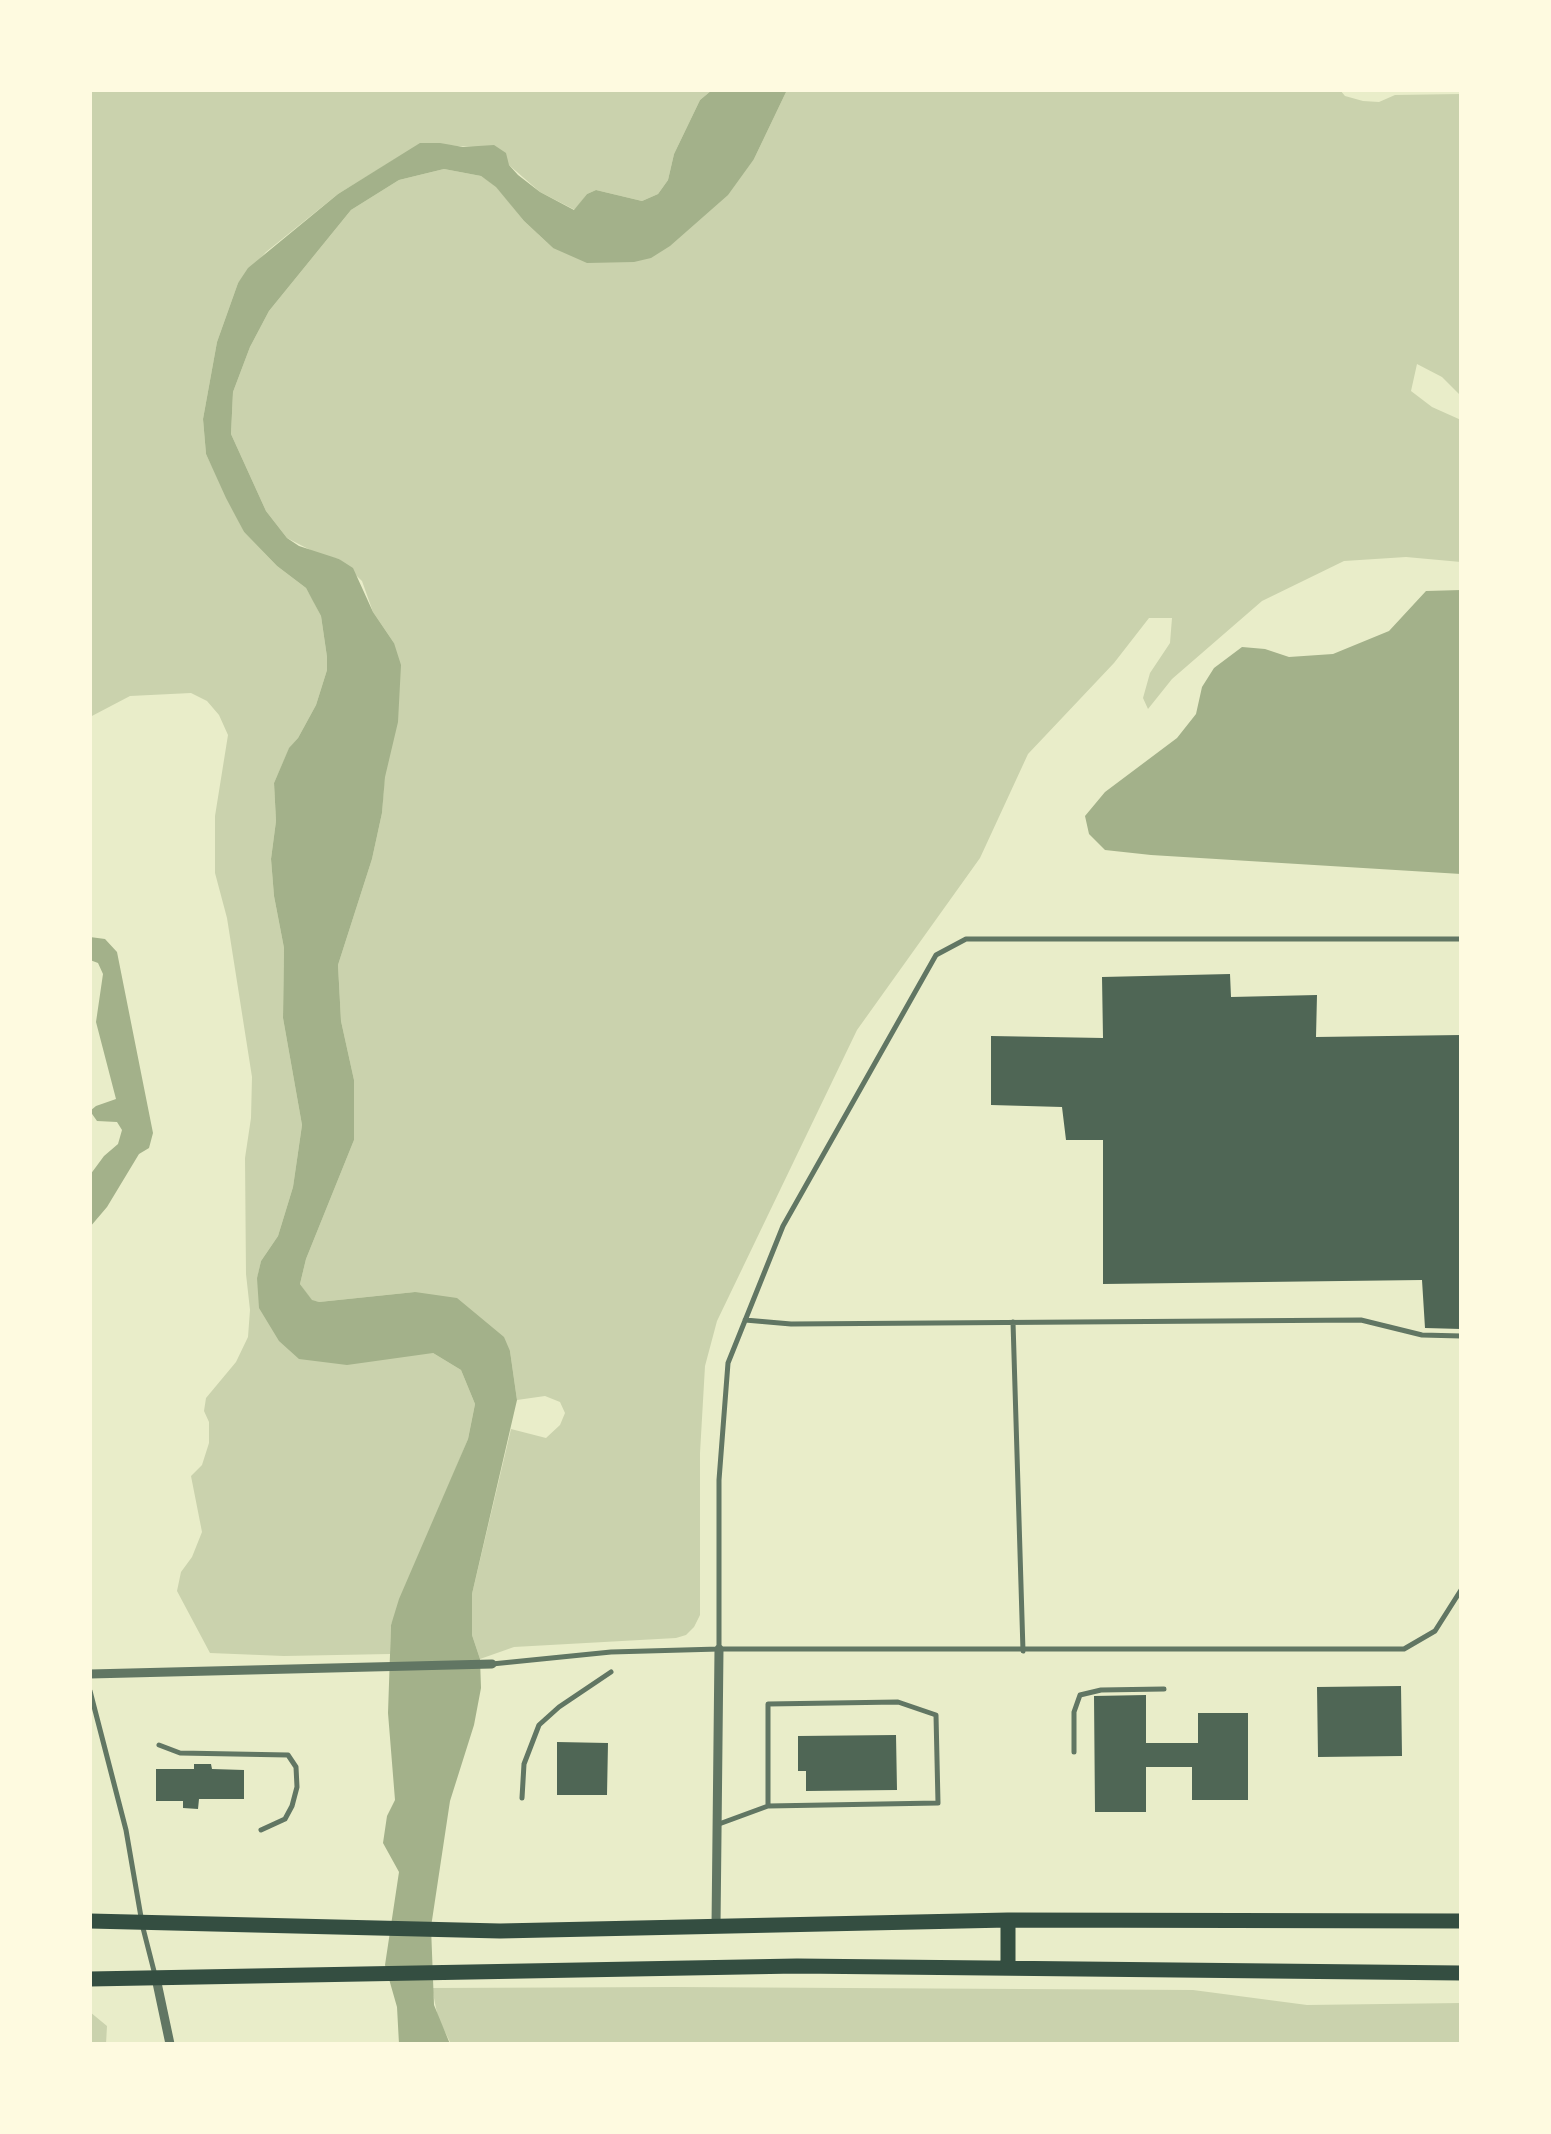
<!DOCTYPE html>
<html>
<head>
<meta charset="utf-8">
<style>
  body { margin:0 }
  #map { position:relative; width:1551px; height:2134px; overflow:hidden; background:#e9edc9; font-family:"Alegreya Sans",sans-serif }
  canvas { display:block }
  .frame { position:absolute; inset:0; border:92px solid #fefae0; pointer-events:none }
</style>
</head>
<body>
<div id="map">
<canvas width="1551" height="2134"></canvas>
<div class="frame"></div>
</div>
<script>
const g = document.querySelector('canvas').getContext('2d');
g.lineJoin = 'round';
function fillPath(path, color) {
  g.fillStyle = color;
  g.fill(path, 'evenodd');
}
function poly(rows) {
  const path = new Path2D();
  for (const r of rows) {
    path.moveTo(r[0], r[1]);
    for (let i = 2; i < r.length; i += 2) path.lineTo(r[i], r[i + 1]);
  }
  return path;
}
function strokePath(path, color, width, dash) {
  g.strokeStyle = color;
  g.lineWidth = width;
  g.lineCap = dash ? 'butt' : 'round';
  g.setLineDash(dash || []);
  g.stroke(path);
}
fillPath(poly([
  [90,90,712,90,700,100,674,154,668,180,658,194,642,201,596,190,587,194,575,210,540,192,509,165,476,147,420,144,338,194,266,252,238,283,217,342,203,419,206,454,244,532,277,566,306,588,313,600,321,616,327,657,327,670,316,705,298,738,289,749,274,783,276,821,271,859,274,896,284,948,283,1018,302,1125,293,1187,278,1236,261,1261,257,1279,424,1352,433,1353,461,1370,475,1404,468,1439,391,1625,390,1654,284,1656,210,1653,177,1591,181,1572,192,1557,202,1532,191,1476,202,1465,209,1443,209,1422,204,1411,206,1398,236,1362,248,1337,250,1310,246,1274,245,1158,251,1118,252,1077,227,918,215,873,215,816,228,735,219,715,207,701,191,693,130,696,90,717],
  [787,90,1340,90,1345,96,1363,101,1379,102,1395,95,1461,94,1461,396,1442,377,1417,364,1411,391,1432,407,1461,420,1461,562,1406,557,1344,561,1262,601,1172,679,1148,709,1143,698,1150,673,1170,643,1172,618,1149,618,1114,663,1028,754,980,858,857,1030,717,1321,705,1366,700,1453,700,1615,694,1627,686,1635,676,1638,514,1647,480,1659,472,1635,472,1594,511,1429,546,1438,560,1425,565,1413,560,1402,545,1396,517,1400,510,1351,415,1292,319,1302,312,1301,300,1284,306,1259,354,1140,354,1080,341,1021,338,965,372,859,382,813,394,643,373,612,362,581,339,559,320,555,287,538,266,511,231,434,233,392,250,347,269,311,351,210,399,180,444,169,481,176,496,186,524,221,553,248,754,159],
  [675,1987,1193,1990,1307,2005,1461,2003,1461,2044,451,2044,438,2018,432,1988],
  [90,2012,107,2026,106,2044,90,2044]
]), '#cad2ad');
fillPath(poly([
  [712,90,787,90,754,159,728,195,670,246,651,258,634,262,587,263,553,248,524,221,496,187,481,176,444,169,399,180,351,210,269,311,250,347,233,392,231,434,266,511,287,538,299,546,339,559,353,568,373,612,394,643,401,665,398,722,385,777,382,813,372,859,338,965,341,1021,354,1080,354,1140,306,1259,300,1284,312,1300,319,1302,415,1292,457,1298,504,1337,510,1351,517,1400,472,1594,472,1635,480,1659,481,1688,474,1725,450,1801,431,1927,434,2005,450,2044,399,2044,397,2007,385,1965,399,1872,383,1843,387,1816,395,1800,388,1713,391,1625,399,1599,468,1439,475,1404,461,1370,433,1353,347,1365,299,1359,279,1341,259,1308,257,1278,261,1261,278,1236,293,1187,302,1125,283,1018,284,948,274,896,271,859,276,821,274,783,289,748,298,738,316,705,327,670,327,657,321,616,306,588,277,566,244,532,226,498,206,454,203,419,217,342,238,283,248,268,338,194,420,143,440,143,463,147,494,145,506,153,509,165,518,175,540,192,574,210,587,194,596,190,642,201,658,194,668,180,674,154,700,100],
  [1461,590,1461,874,1151,855,1105,850,1089,834,1085,816,1105,792,1177,738,1196,714,1202,687,1214,668,1242,647,1265,649,1289,657,1333,654,1389,631,1426,591],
  [90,937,105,939,117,952,153,1133,149,1148,139,1154,107,1207,90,1227,90,1175,104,1156,118,1144,122,1130,117,1122,97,1121,90,1111,96,1106,116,1099,96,1022,103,974,98,963,90,960]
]), '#a3b18a');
fillPath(poly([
  [1230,974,1231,997,1317,995,1316,1037,1461,1035,1461,1329,1425,1328,1422,1280,1103,1284,1103,1140,1066,1140,1062,1107,991,1105,991,1036,1103,1038,1102,977],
  [1401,1686,1402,1756,1318,1757,1317,1687],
  [1146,1695,1146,1743,1198,1743,1198,1713,1248,1713,1248,1800,1192,1800,1192,1767,1146,1767,1146,1812,1095,1812,1094,1696],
  [896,1735,897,1790,806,1791,806,1771,798,1771,798,1736],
  [557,1742,608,1743,607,1795,557,1795],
  [194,1764,211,1764,212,1769,244,1770,244,1799,199,1799,198,1809,183,1808,183,1801,156,1801,156,1769,194,1769]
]), '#4f6655');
strokePath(poly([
  [745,1320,791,1324,1361,1320,1422,1335,1461,1336],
  [1013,1322,1023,1651],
  [719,1649,719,1480,728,1363,783,1226,936,955,966,939,1461,939],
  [492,1664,611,1652,719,1649,1404,1649,1435,1631,1461,1590],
  [90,1691,126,1830,141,1917],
  [159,1745,180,1753,288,1755,296,1767,297,1787,292,1806,285,1819,261,1830],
  [1074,1752,1074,1712,1080,1695,1101,1690,1164,1689],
  [522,1798,524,1764,539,1725,559,1707,611,1672],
  [719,1824,768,1806,938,1803,936,1715,898,1702,768,1704,768,1806],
  [143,1928,155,1975]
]), '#617663', 5);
strokePath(poly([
  [90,1674,492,1664],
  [716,1926,719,1649],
  [156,1978,170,2044]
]), '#617663', 9);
strokePath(poly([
  [1008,1920,1008,1967],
  [90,1921,500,1931,1008,1920,1461,1921],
  [90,1979,797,1966,1461,1973]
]), '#344e41', 15);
</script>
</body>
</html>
